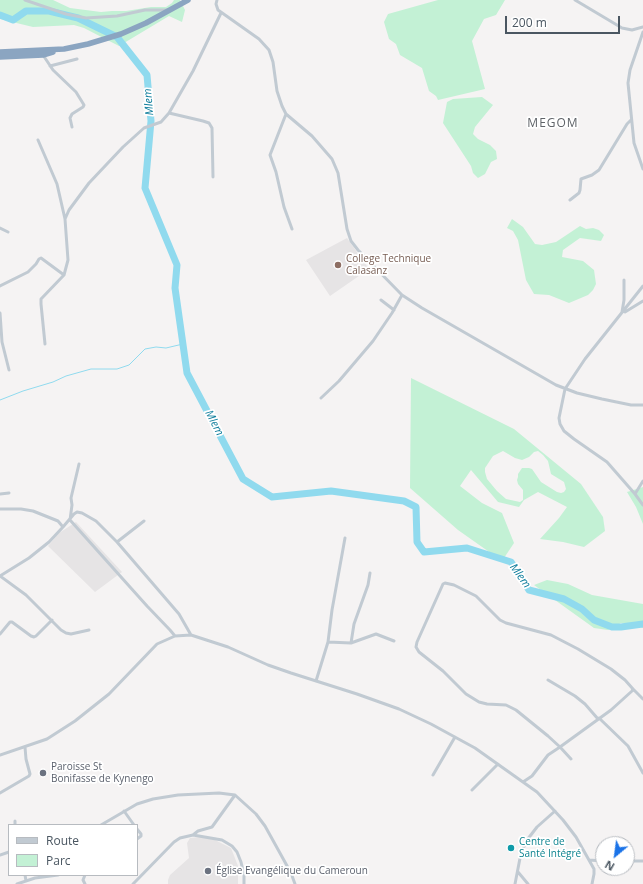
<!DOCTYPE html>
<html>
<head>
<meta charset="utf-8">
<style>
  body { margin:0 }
  #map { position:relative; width:643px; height:884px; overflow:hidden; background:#f5f3f3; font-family:"Open Sans",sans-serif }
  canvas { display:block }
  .legend { position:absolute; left:8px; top:824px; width:130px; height:52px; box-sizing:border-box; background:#fff; border:1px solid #b7bbc0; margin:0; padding:5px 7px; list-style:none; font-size:12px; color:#4a5661 }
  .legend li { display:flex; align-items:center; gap:8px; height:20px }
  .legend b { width:20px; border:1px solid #b7bbc0 }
  .north { position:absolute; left:595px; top:836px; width:40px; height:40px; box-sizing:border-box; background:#fff; border:1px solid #b7bbc0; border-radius:50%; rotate:209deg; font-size:11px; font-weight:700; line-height:16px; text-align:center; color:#4a5661 }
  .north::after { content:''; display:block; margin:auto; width:14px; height:18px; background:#1a73e8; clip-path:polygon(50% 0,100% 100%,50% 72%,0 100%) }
  .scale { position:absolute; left:505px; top:16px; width:115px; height:18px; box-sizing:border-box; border:2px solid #4a5661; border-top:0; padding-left:5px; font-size:12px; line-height:14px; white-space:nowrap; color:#4a5661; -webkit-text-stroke:3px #fff; paint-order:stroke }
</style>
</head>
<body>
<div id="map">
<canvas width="643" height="884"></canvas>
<ul class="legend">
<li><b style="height:5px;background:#c1cad2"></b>Route</li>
<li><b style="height:11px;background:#c3f1d5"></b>Parc</li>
</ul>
<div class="north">N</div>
<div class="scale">200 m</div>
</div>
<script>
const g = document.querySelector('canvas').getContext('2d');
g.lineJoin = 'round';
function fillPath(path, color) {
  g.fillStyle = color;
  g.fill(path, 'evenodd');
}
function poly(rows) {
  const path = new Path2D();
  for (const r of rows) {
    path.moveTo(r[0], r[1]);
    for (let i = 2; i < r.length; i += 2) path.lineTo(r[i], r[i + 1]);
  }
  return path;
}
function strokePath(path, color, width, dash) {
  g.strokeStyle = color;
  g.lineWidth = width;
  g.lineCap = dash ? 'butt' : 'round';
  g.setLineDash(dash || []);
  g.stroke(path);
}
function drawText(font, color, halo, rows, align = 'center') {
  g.font = font + ' "Open Sans",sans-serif';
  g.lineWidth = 3.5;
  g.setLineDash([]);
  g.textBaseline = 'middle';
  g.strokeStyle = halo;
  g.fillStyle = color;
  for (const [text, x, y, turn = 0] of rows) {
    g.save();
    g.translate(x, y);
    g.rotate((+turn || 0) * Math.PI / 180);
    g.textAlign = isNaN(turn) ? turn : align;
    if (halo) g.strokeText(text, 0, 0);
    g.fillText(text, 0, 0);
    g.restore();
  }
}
fillPath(poly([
  [347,238,369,269,330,296,306,260],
  [76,522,122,572,95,592,48,546,59,533],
  [199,837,213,839,231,848,238,866,238,884,168,884,168,880,170,875,189,858,187,843,190,838]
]), '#e6e4e5');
fillPath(poly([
  [0,0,53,0,70,8,101,12,112,11,126,11,151,7,166,7,172,3,174,0,180,0,185,10,182,22,169,16,119,46,84,28,74,25,33,27,0,19],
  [438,0,505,0,496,15,484,19,472,41,485,89,438,100,436,96,429,91,422,68,400,55,396,44,389,39,384,22,388,14],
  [482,97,493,105,475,127,473,134,478,139,490,145,496,151,497,159,491,162,485,174,478,178,473,173,471,166,443,123,447,102,453,99],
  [512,219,523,227,535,244,542,245,556,242,580,226,586,229,593,228,599,230,604,235,601,241,580,238,563,250,562,257,583,261,594,270,596,284,593,290,588,295,569,303,549,295,534,294,526,280,518,240,513,231,507,228],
  [411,378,514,429,581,484,603,517,605,531,584,547,563,542,540,539,559,518,567,507,538,492,524,500,519,507,498,502,471,470,460,486,482,503,502,513,514,543,502,561,458,530,410,488],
  [503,451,515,458,522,460,529,457,534,452,538,451,543,455,548,461,551,474,564,482,566,489,564,492,561,493,557,492,541,482,532,469,529,468,522,468,518,474,518,477,517,480,518,484,523,490,523,500,520,502,506,499,497,491,487,479,485,472,485,468,493,456],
  [643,487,643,524,636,507,627,492],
  [547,580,568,584,592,595,643,604,643,628,635,625,621,623,608,630,594,628,534,585]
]), '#c3f1d5');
strokePath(poly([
  [0,400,23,391,53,382,66,376,91,369,117,369,129,365,145,349,156,347,166,348,183,344]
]), '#90daee', 1);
strokePath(poly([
  [0,15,13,20,26,11,49,11,78,18,117,37,147,75,151,121,145,188,177,265,175,288,187,373,243,479,272,497,331,491,404,501,416,507,417,542,424,552,467,548,511,562,529,590,564,599,582,609,594,620,612,627,621,627,643,624]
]), '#90daee', 7);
strokePath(poly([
  [25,0,66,14,86,18,117,16,145,10,168,10],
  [217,0,216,4,218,10,259,39,269,50,273,62,277,91,282,106,286,114,312,136,332,159,338,173,347,229,351,241,358,250,402,295,422,308,556,385,577,393,602,399,631,405,643,405],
  [575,0,622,28,632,30,643,27],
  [643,32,630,70,628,83,634,143,643,169],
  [43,55,53,70,76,92,84,105,83,107,72,114,70,118,72,127],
  [50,66,77,59],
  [169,113,203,121,209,123,212,128,213,177],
  [286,114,270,155,276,172,284,207,292,229],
  [38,140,57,184,65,219],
  [570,200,579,193,580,190,581,179,592,175,599,170,627,124,631,120],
  [0,228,8,232],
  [0,286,28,272,36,264,39,259,41,258,64,275],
  [643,286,585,359,565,389,559,418,560,424,564,431,574,439,607,462,635,494,643,505],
  [381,300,394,310],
  [622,312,624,300,624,280],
  [625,312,643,301],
  [0,313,2,342,9,370],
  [45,344,41,304,41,299,64,275,68,260,65,219,69,210,89,183,123,147,144,128,161,122,169,113,193,71,221,13],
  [321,398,339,381,373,341,392,313,402,295],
  [79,464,71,498,72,505,70,520,147,606,170,630,175,636],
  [0,494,9,493],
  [635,494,643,481],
  [0,509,21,509,33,511,58,521,63,527],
  [117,542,144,521],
  [0,576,29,558,49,542,63,527,74,514,77,512,82,513,96,521,117,542,179,614,191,635],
  [0,576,26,595,61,630,66,633,71,634,89,630],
  [0,634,10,622,12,622,31,636,34,637,36,636,52,620],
  [328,642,351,643,376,634,394,641],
  [351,643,354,624,368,585,370,573],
  [548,680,575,696,585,704,598,719],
  [316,681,328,642,332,610,345,538],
  [633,689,643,699],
  [599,718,628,746,643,773],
  [0,755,47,739,75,721,109,694,157,644,175,636,191,635,228,647,268,665,291,673,357,694,399,709,431,724,475,748,537,792,563,820,576,837,594,869,594,874,592,884],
  [433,775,455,737],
  [523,782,532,776,548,755,560,747,611,710,632,691,633,689,625,680,611,669,578,649,551,635,506,623,500,620,476,596,454,585,445,583,443,584,417,642,416,647,419,652,443,671,466,694,479,702,487,704,506,705,516,710,548,736,560,747,571,759],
  [472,790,498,764],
  [0,793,29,776,30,774,26,759,25,747],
  [124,811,134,825],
  [15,821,15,825],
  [101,825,137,804,153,799,178,795,219,793,235,795,256,814,265,826,291,873,295,884],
  [137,829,141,834,141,836,137,839],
  [193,835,198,831,212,827,235,795],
  [0,855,9,852],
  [589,860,603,861],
  [627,861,643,861],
  [518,872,528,884],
  [25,875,26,881],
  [85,875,83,880,85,884],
  [17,884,35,878,58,875],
  [133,884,174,842,180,838,193,835,222,840,232,846,237,852,241,862,244,875,244,884],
  [515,884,521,853,527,840,537,827,555,811]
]), '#c1cad2', 3);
strokePath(poly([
  [0,52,64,49,88,44,121,34,146,23,188,0],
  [0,57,43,55,53,52]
]), '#8ba5c1', 5.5);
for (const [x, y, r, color] of [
  [338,265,4,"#8d6e63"],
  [43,773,4,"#6b7280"],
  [511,848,4,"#0f9aa8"],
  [208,871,4,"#6b7280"]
]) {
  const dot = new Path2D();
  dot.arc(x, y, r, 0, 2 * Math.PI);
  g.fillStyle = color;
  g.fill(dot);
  strokePath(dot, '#fff', 1.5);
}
drawText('10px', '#785e54', '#fff', [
  ["College Technique",346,259],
  ["Calasanz",346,271]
], 'left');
drawText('10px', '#5b616d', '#fff', [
  ["Paroisse St",51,767],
  ["Bonifasse de Kynengo",51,779],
  ["Église Evangélique du Cameroun",216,871]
], 'left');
drawText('10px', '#0d838f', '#fff', [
  ["Centre de",519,842],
  ["Santé Intégré",519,854]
], 'left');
drawText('italic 11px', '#0c7c9b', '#fff', [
  ["Mlem",149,102,-95],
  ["Mlem",214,423,62],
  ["Mlem",520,576,54]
]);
g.letterSpacing = '1px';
drawText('12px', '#5f6368', '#fff', [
  ["MEGOM",553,124]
]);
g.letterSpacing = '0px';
</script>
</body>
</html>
